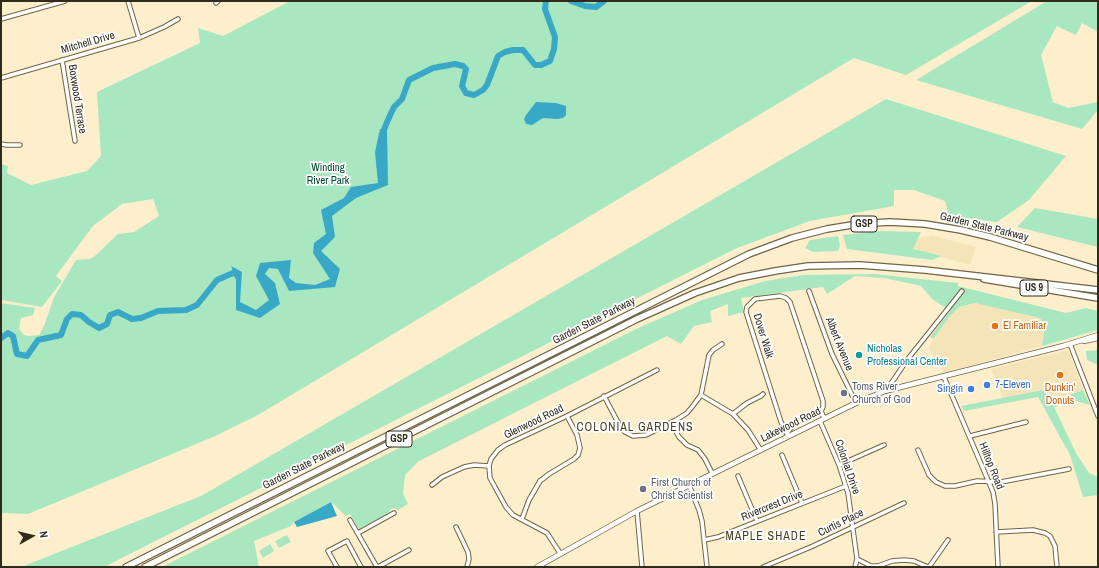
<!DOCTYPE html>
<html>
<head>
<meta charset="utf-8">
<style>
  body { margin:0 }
  #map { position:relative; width:1099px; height:568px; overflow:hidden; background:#feefcc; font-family:"Archivo Narrow",sans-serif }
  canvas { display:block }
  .frame { position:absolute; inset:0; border:2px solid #312b1e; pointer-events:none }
  .north { position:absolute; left:12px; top:516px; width:40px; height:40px; -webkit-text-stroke:3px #fff; paint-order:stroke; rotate:82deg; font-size:11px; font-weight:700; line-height:16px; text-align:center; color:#312b1e }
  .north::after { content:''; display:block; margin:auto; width:14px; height:18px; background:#312b1e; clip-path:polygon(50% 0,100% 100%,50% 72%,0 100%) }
</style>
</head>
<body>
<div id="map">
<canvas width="1099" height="568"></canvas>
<div class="frame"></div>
<div class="north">N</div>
</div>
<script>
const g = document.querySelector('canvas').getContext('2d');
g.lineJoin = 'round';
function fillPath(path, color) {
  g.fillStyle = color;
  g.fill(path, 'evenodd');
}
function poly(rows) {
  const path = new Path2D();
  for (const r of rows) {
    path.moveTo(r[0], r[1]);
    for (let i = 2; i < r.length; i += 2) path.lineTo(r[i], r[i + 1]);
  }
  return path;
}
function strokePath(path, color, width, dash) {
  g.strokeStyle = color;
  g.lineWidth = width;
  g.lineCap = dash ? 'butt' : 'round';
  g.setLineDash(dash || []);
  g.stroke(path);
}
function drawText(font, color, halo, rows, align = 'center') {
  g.font = font + ' "Archivo Narrow",sans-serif';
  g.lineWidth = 3.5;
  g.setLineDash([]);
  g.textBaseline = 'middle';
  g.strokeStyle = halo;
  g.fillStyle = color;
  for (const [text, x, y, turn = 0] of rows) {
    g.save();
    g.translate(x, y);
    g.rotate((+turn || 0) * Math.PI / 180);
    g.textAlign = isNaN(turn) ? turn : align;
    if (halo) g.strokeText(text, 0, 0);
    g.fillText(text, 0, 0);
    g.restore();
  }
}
fillPath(poly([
  [930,235,976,247,970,265,913,249,916,239,929,236],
  [975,303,1040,317,1045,326,1042,346,944,373,929,349,933,339,951,315,959,307],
  [1068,350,1083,390,1051,402,1043,390,1003,398,991,369]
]), '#f6e4b9');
fillPath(poly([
  [290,1,1032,1,906,75,854,58,258,415,213,437,28,514,1,513,1,303,35,308,33,315,21,318,19,329,24,335,29,336,39,335,44,326,54,297,76,260,90,259,96,255,118,234,134,232,159,216,153,199,122,204,93,226,56,276,62,281,42,307,1,300,1,164,8,166,7,173,31,185,87,171,101,156,97,92,200,43,198,28,223,36],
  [1047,1,1098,1,1098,32,1082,23,1076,35,1057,26,1041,55,1053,102,1068,108,1098,102,1098,110,1082,129,916,80],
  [886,99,1066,156,1029,200,997,222,949,216,945,201,914,190,894,190,894,206,810,221,737,248,104,567,21,567,201,496],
  [1035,208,1098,219,1098,247,1017,227],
  [881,231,921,232,913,249,942,256,932,260,847,249,843,235],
  [838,236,840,246,838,251,813,252,805,248,810,240],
  [875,274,958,283,958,286,1066,313,1086,308,1098,311,1098,330,1042,346,1045,326,1040,318,975,303,959,307,951,315,933,339,930,337,950,311,932,299,921,286,884,278,855,276,827,294,823,287,741,298,744,312,728,316,728,304,710,311,712,322,694,326,681,344,667,336,419,461,405,475,403,494,408,504,398,510,392,508,388,513,359,529,350,514,346,516,331,502,294,522,291,526,254,541,259,567,162,567,636,329,702,300,765,281,803,275],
  [1098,350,1098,365,1087,360,1086,351],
  [1043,390,1051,402,1083,390,1090,405,1076,401,1054,407,1076,453,1089,473,1098,477,1098,495,1083,497,1070,455,1038,397,964,411,961,406],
  [287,535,291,542,279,548,275,541],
  [270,544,274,551,263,558,259,551]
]), '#a9e7c0');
fillPath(poly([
  [536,102,556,103,566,106,566,115,563,118,557,119,543,118,532,125,526,124,524,119,526,115],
  [380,129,387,131,388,185,356,198,332,216,335,237,321,251,340,269,335,287,289,291,278,269,269,268,265,274,275,283,280,304,260,318,236,310,236,279,231,266,242,272,240,302,256,310,269,300,256,276,260,263,291,260,289,278,296,283,315,285,330,279,313,253,314,243,326,234,321,210,344,198,351,187,378,183,375,152],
  [331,502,337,516,297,527,294,522]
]), '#39a8c6');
strokePath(poly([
  [571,1,585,6,596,7,604,1],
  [384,137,384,130,387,122,394,107,402,99,409,80,433,68,455,64,463,66,466,69,462,86,466,93,474,95,483,90,487,85,498,56,505,52,513,50,523,50,535,65,541,65,550,61,554,49,555,37,545,9,546,1],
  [1,338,8,333,13,336,17,354,27,356,38,340,61,335,67,319,72,314,81,315,89,322,99,328,107,324,110,315,118,312,132,319,141,318,158,311,186,310,197,305,217,280,233,273,237,274,238,277]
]), '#39a8c6', 6);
const minor = poly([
  [128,1,139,38],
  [216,3,218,1],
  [1,19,65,1],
  [62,60,75,141],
  [1,78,139,38,164,27,178,19],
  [1,144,7,145,20,145],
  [809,291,832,354,856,403],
  [1070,344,1098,416],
  [944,377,993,492,995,504,998,567],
  [886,391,907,360,962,291],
  [701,395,733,414,748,430,760,449],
  [604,396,621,428,625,432,633,436,646,435,676,420,687,413,692,407,701,395,709,355,713,350,722,344],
  [733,414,747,403,761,396,763,394],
  [820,421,839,465,848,493,857,559,855,567],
  [671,423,679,437,687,445,698,450,705,459,712,473],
  [787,433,795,423,821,411],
  [788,436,781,422,746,312,747,307,755,299,780,296,786,298,790,302,823,401,823,407,821,411,824,418],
  [970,436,1026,422],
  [918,450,929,475,936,482,945,486,955,486,977,481,1001,482,1069,469],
  [782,455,802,503],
  [839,465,884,445],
  [738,476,757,521],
  [432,485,442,477,464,467,474,465,489,466],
  [689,485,699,510,702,521,707,567],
  [637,511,642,567],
  [522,519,529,500,540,481,549,474,574,459,578,455,580,448,577,435,567,416],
  [350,520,377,567],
  [456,527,468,552,469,559,467,567],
  [996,532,1033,530,1045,533,1050,536,1055,546,1057,567],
  [358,533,394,513],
  [704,540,718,537,728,533,846,486],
  [560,553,547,533,513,515,506,507,490,478,489,466,491,459,498,450,505,445,567,416,657,370],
  [857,559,871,566,878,566,892,561,904,560,914,561,928,567],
  [337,567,328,551,347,541,361,567],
  [378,567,409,550],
  [763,567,813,546,904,503],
  [929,567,948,540]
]);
const major = poly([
  [1084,341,1098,338],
  [537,567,637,511,856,403,885,391,1063,346,1098,335]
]);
const highway = poly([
  [984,279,1098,298],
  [126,567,749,254,792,238,827,229,858,224,890,222,925,224,961,230,990,237,1098,270],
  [145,567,637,319,695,293,739,278,775,271,808,266,860,265,925,270,1098,290]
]);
strokePath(minor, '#716444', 5.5);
strokePath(major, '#716444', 6);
strokePath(highway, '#716444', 8);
strokePath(minor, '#fff', 3.5);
strokePath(major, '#fff', 4.5);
strokePath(highway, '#fff', 5.5);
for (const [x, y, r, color] of [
  [995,326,4,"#e8710a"],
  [859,355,4,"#0f9aa8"],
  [1060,375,4,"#e8710a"],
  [987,385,4,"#3f7fe0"],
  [971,389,4,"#3f7fe0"],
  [844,393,4,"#6b7280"],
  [643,489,4,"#6b7280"]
]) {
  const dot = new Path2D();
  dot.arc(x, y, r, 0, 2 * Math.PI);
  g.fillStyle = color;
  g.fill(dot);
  strokePath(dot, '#fff', 1.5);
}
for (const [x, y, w] of [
  [864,224,26],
  [1034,288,28],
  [399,439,26]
]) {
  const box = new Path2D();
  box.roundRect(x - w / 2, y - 8, w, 16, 3);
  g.fillStyle = '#fff';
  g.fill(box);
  strokePath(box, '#312b1e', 1);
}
drawText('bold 10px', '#312b1e', null, [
  ["GSP",864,224],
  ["US 9",1034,288],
  ["GSP",399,439]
]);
drawText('11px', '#312b1e', '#fff', [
  ["Mitchell Drive",88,43,-16],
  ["Boxwood Terrace",77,99,81],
  ["Garden State Parkway",984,227,14],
  ["Garden State Parkway",594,321,-27],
  ["Dover Walk",763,336,73],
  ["Albert Avenue",839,344,68],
  ["Glenwood Road",534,422,-26],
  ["Lakewood Road",791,425,-26],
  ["Garden State Parkway",304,466,-27],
  ["Hilltop Road",991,466,68],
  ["Colonial Drive",847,467,71],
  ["Rivercrest Drive",772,506,-22],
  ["Curtis Place",841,523,-26]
]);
drawText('11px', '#014627', '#fff', [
  ["Winding",328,168],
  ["River Park",328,181]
]);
drawText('11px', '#c56008', '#fff', [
  ["El Familiar",1003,326],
  ["Dunkin'",1060,388,"center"],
  ["Donuts",1060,401,"center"]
], 'left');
drawText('11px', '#0d838f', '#fff', [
  ["Nicholas",867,349],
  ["Professional Center",867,362]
], 'left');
drawText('11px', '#366cbe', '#fff', [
  ["7-Eleven",995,385],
  ["Singin",963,389,"right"]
], 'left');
drawText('11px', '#5b616d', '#fff', [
  ["Toms River",852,387],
  ["Church of God",852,400],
  ["First Church of",651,483],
  ["Christ Scientist",651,496]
], 'left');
g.letterSpacing = '1px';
drawText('12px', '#493d1f', '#fff', [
  ["COLONIAL GARDENS",635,428],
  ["MAPLE SHADE",766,537]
]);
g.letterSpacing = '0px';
</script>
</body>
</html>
